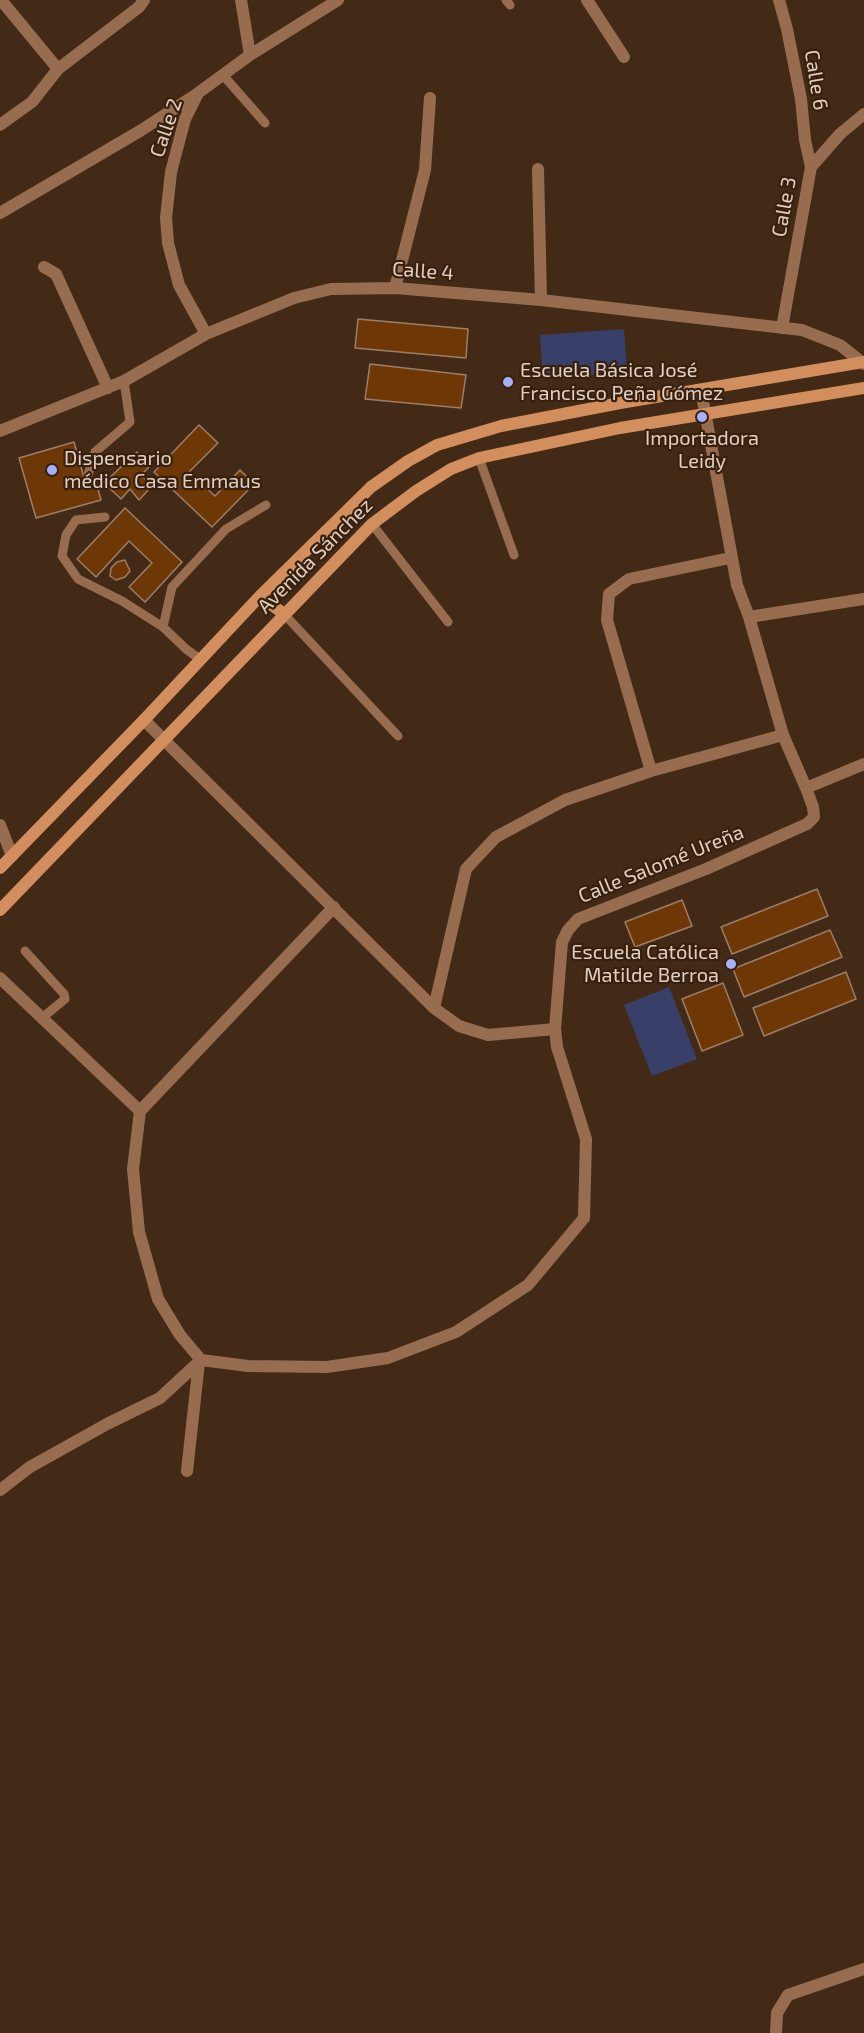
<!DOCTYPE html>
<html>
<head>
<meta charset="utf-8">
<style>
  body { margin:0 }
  canvas { display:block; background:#432a17 }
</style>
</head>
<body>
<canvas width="864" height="2033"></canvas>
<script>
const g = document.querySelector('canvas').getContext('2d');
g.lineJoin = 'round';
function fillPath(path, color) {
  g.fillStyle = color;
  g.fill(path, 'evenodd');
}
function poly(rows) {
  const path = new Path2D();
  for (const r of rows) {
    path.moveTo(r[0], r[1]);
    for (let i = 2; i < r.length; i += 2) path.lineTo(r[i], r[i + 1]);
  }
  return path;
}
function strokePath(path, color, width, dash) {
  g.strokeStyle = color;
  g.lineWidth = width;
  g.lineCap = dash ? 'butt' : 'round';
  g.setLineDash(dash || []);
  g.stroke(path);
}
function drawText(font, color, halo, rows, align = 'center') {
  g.font = font + ' "Exo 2",sans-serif';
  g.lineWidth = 4.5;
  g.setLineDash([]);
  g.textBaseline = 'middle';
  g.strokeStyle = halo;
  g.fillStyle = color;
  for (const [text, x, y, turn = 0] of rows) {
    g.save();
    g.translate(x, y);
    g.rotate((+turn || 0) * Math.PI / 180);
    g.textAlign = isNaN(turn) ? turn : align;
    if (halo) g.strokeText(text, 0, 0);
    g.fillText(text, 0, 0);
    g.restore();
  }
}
fillPath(poly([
  [624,329,627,372,543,379,540,335],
  [669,987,697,1059,652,1076,624,1005]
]), '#383f69');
const building = poly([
  [358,319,468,329,466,358,355,348,358,319],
  [370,364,466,375,461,408,365,399,370,364],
  [199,425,218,443,189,472,215,496,240,470,254,484,212,527,154,472,199,425],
  [74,442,86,485,96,482,101,500,36,518,19,458,74,442],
  [137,452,150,466,141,475,152,486,139,500,130,489,121,499,104,483,137,452],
  [125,508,182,562,145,602,129,587,152,563,129,541,96,577,77,559,125,508],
  [125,560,130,571,125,577,116,580,110,576,111,568,117,562,125,560],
  [817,889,828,916,732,954,721,927,817,889],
  [682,900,692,926,635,947,625,922,682,900],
  [830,930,842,957,744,997,733,969,830,930],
  [846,972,856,999,764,1036,753,1008,846,972],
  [723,983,743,1035,702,1051,682,999,723,983]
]);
fillPath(building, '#6d3805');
strokePath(building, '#9c7e69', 1.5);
strokePath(poly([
  [506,0,510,5],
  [223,75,265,123],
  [479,458,514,555],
  [88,475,95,452,130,422,124,381],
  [105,517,76,520,66,535,62,556,78,579,122,601,163,627],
  [372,524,448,622],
  [284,614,398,736],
  [201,660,186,649,163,627,172,587,226,529,266,505],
  [25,951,64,994,65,999,42,1018]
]), '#986d4f', 9);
strokePath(poly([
  [1,0,58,69],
  [241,0,250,55],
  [587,0,624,57],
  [779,0,787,29,801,99,805,140,811,167],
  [0,125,32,102,58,69,139,7,144,0],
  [538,169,541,300],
  [0,213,140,131,197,94],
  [44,267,56,274,108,388],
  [395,288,425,170,430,98],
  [782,328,811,167,840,134,864,114],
  [206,334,179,285,168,243,166,218,171,172,185,119,198,93,250,55,338,0],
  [0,431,124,381,206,334,294,298,331,289,395,288,541,300,802,330,840,345,864,364],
  [749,617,864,599],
  [144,720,434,1008,459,1026,488,1035,555,1029],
  [651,771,607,620,609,594,629,579,730,558],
  [806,788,864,764],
  [0,825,12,856],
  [0,978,140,1111],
  [434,1008,466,869,496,837,565,800,651,771,783,735],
  [140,1111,133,1169,139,1232,158,1299,180,1335,201,1360,248,1366,327,1367,388,1358,456,1332,528,1285,584,1218,586,1139,557,1047,555,1029,562,942,568,930,578,919,706,869,807,824,814,817,813,807,806,788,783,735,749,617,737,585,701,390],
  [140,1111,334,907],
  [187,1471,199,1362],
  [0,1490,30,1467,107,1424,160,1398,201,1360],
  [776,2033,777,2013,788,1995,864,1969]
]), '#986d4f', 12);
strokePath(poly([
  [260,596,284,614],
  [0,868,144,720,260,596,371,487,408,461,437,445,501,426,620,403,864,362],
  [0,910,372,524,416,491,451,469,479,458,620,428,864,388]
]), '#d28f5d', 12);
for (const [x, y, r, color] of [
  [508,382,6,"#a4b1fc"],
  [702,417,6,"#a4b1fc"],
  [52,470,6,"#a4b1fc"],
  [731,964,6,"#a4b1fc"]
]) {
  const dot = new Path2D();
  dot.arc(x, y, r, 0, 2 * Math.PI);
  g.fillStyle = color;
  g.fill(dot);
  strokePath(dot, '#38200d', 2);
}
drawText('20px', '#e0cfc4', '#38200d', [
  ["Calle 6",816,80,81],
  ["Calle 2",166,128,-71],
  ["Calle 3",784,207,-80],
  ["Calle 4",423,271,4],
  ["Avenida Sánchez",315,556,-45],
  ["Calle Salomé Ureña",661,864,-22]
]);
drawText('20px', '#e0cfc4', '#38200d', [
  ["Escuela Básica José",520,370],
  ["Francisco Peña Gómez",520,393],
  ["Importadora",702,438,"center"],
  ["Leidy",702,461,"center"],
  ["Dispensario",64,458],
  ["médico Casa Emmaus",64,481],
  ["Escuela Católica",719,952,"right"],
  ["Matilde Berroa",719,975,"right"]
], 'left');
</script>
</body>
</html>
